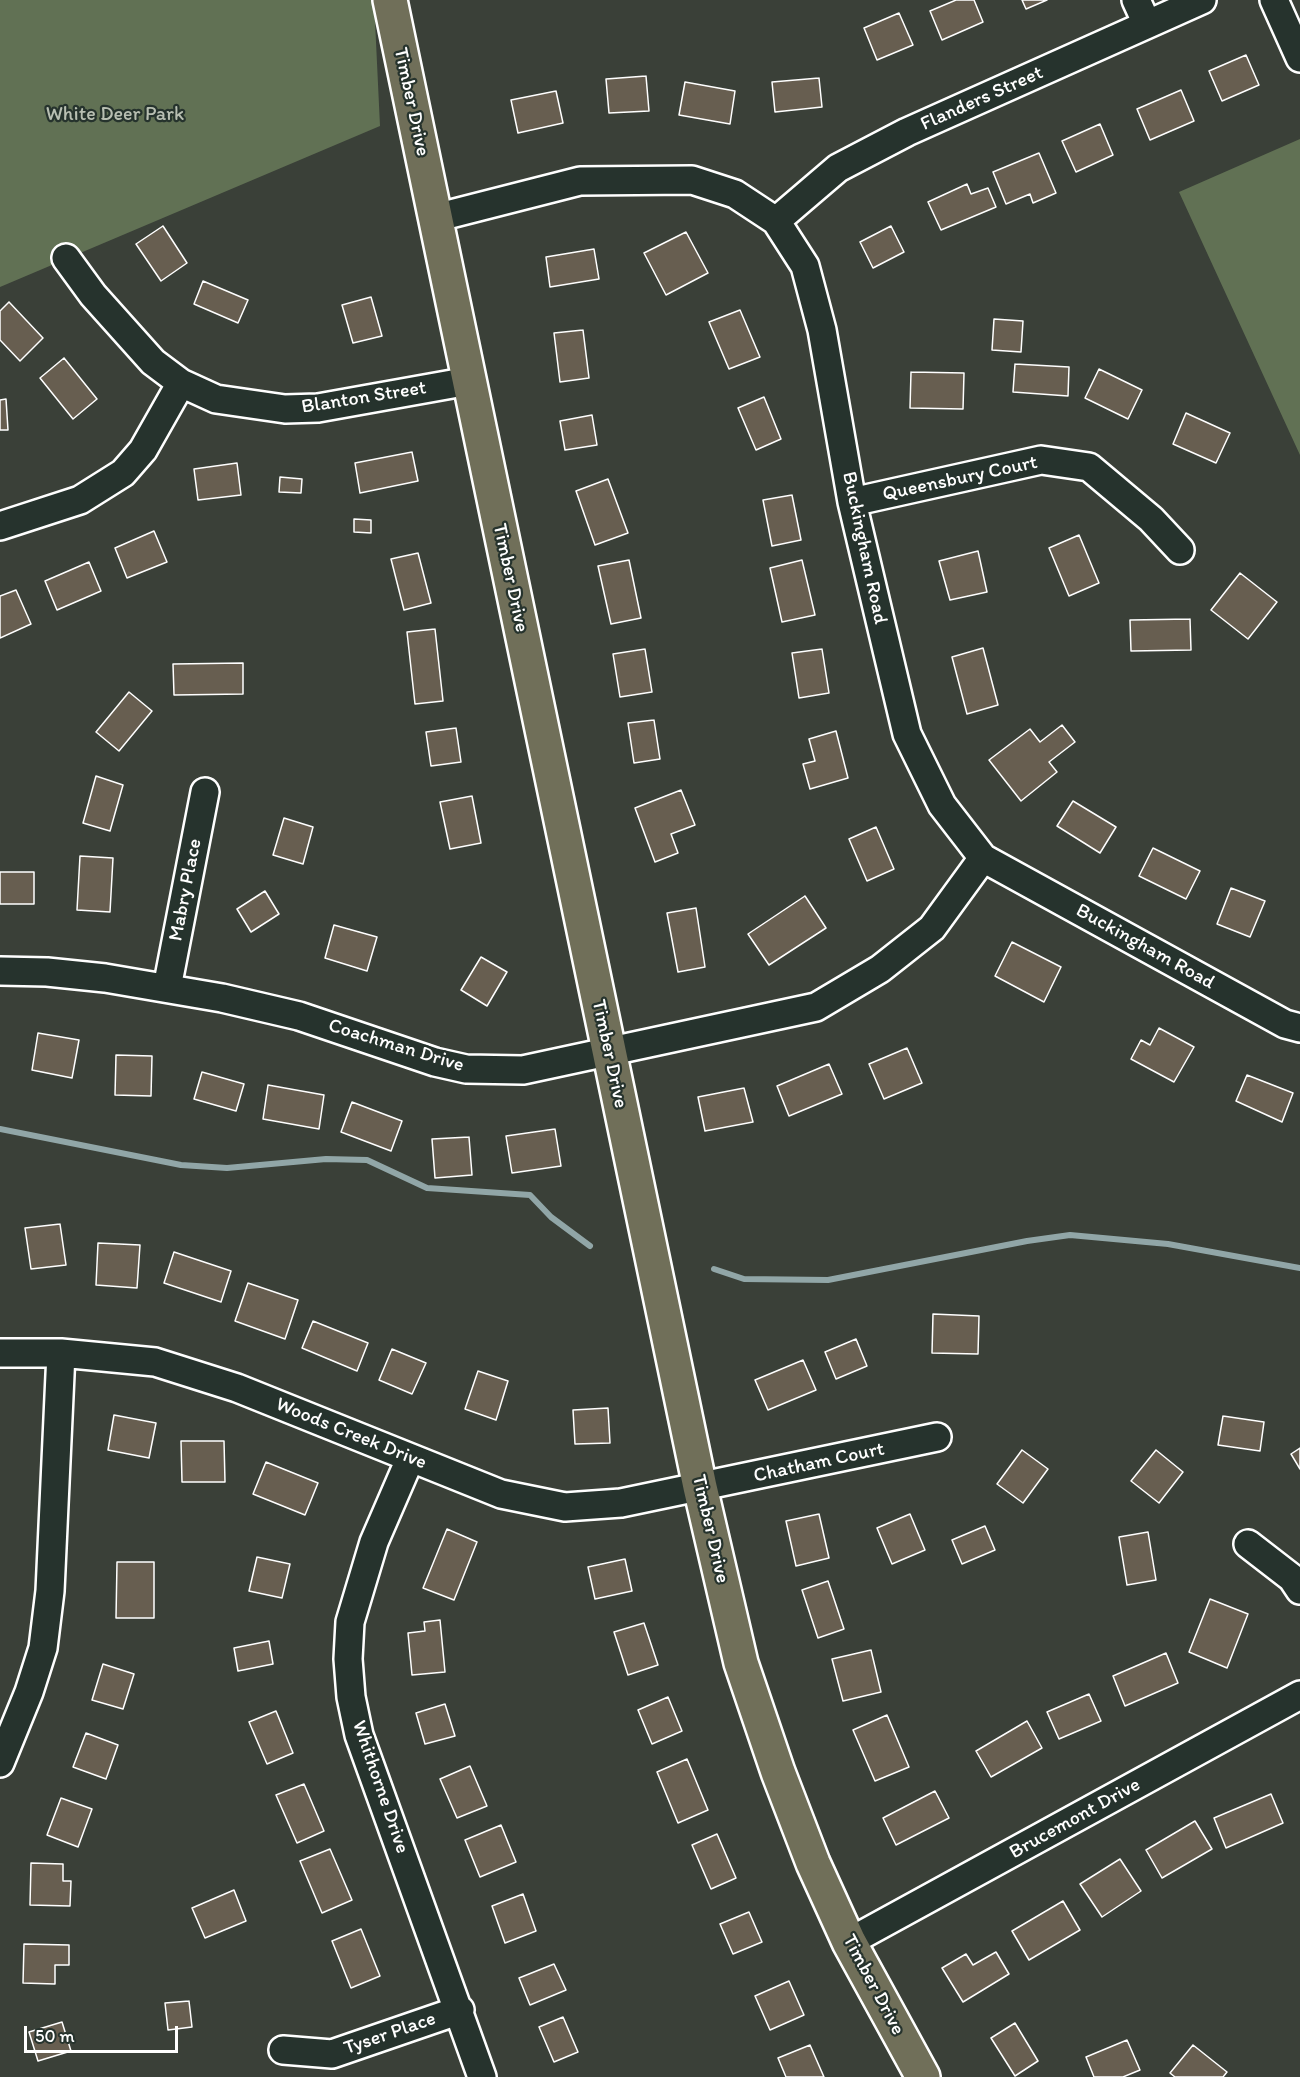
<!DOCTYPE html>
<html>
<head>
<meta charset="utf-8">
<style>
  body { margin:0 }
  #map { position:relative; width:1300px; height:2077px; overflow:hidden; background:#3a4038; font-family:Itim,sans-serif }
  canvas { display:block }
  .scale { position:absolute; left:24px; top:2026px; width:154px; height:27px; box-sizing:border-box; border:3px solid #fff; border-top:0; padding-left:8px; font-size:18px; line-height:21px; white-space:nowrap; color:#fff; -webkit-text-stroke:4px #26332d; paint-order:stroke }
</style>
</head>
<body>
<div id="map">
<canvas width="1300" height="2077"></canvas>
<div class="scale">50 m</div>
</div>
<script>
const g = document.querySelector('canvas').getContext('2d');
g.lineJoin = 'round';
function fillPath(path, color) {
  g.fillStyle = color;
  g.fill(path, 'evenodd');
}
function poly(rows) {
  const path = new Path2D();
  for (const r of rows) {
    path.moveTo(r[0], r[1]);
    for (let i = 2; i < r.length; i += 2) path.lineTo(r[i], r[i + 1]);
  }
  return path;
}
function strokePath(path, color, width, dash) {
  g.strokeStyle = color;
  g.lineWidth = width;
  g.lineCap = dash ? 'butt' : 'round';
  g.setLineDash(dash || []);
  g.stroke(path);
}
function drawText(font, color, halo, rows, align = 'center') {
  g.font = font + ' Itim,sans-serif';
  g.lineWidth = 4.5;
  g.setLineDash([]);
  g.textBaseline = 'middle';
  g.strokeStyle = halo;
  g.fillStyle = color;
  for (const [text, x, y, turn = 0] of rows) {
    g.save();
    g.translate(x, y);
    g.rotate((+turn || 0) * Math.PI / 180);
    g.textAlign = isNaN(turn) ? turn : align;
    if (halo) g.strokeText(text, 0, 0);
    g.fillText(text, 0, 0);
    g.restore();
  }
}
fillPath(poly([
  [0,0,374,0,380,126,0,287],
  [1300,139,1300,455,1179,192]
]), '#617154');
strokePath(poly([
  [0,1129,181,1165,227,1168,326,1159,367,1160,427,1188,530,1195,551,1217,590,1246],
  [714,1269,744,1279,828,1280,1027,1241,1070,1235,1168,1244,1300,1268]
]), '#91a6a7', 6);
const building = poly([
  [956,0,974,0,983,22,942,40,930,11,956,0],
  [1022,0,1047,0,1026,9,1022,0],
  [899,13,913,45,877,60,864,28,899,13],
  [1246,55,1259,85,1222,101,1209,71,1246,55],
  [646,76,649,111,609,113,606,79,646,76],
  [819,78,822,107,775,112,772,82,819,78],
  [685,82,735,91,730,124,679,115,685,82],
  [1181,90,1194,121,1150,140,1137,109,1181,90],
  [556,91,563,123,518,133,511,100,556,91],
  [1100,124,1113,155,1076,172,1062,141,1100,124],
  [1039,153,1056,193,1033,203,1030,194,1006,204,993,172,1039,153],
  [967,184,971,194,988,188,996,207,941,230,928,202,967,184],
  [163,226,187,263,161,281,136,244,163,226],
  [891,226,904,252,873,268,860,242,891,226],
  [686,232,708,273,666,295,644,253,686,232],
  [594,249,599,279,550,287,546,257,594,249],
  [203,281,248,300,238,323,194,304,203,281],
  [371,297,382,336,353,343,342,305,371,297],
  [9,302,43,338,20,361,0,340,0,311,9,302],
  [740,310,760,357,729,369,709,322,740,310],
  [994,319,1023,321,1021,352,992,350,994,319],
  [583,330,589,378,560,382,554,333,583,330],
  [64,358,97,399,73,419,40,378,64,358],
  [1015,364,1069,367,1068,396,1013,392,1015,364],
  [1099,369,1142,390,1128,419,1085,398,1099,369],
  [911,372,964,373,963,409,910,408,911,372],
  [764,397,781,439,756,450,738,408,764,397],
  [6,399,8,430,0,430,0,400,6,399],
  [1186,413,1230,433,1216,463,1173,444,1186,413],
  [592,415,597,445,565,450,560,421,592,415],
  [412,452,418,481,360,493,355,463,412,452],
  [237,463,241,495,198,500,194,469,237,463],
  [280,477,302,479,301,493,279,492,280,477],
  [608,479,628,533,595,545,576,491,608,479],
  [792,495,801,540,772,546,763,500,792,495],
  [354,519,371,520,371,533,354,532,354,519],
  [154,531,167,562,127,578,115,548,154,531],
  [1079,535,1099,583,1069,596,1049,548,1079,535],
  [978,551,987,592,950,600,939,561,978,551],
  [418,553,431,603,404,610,391,559,418,553],
  [629,560,641,618,611,624,598,566,629,560],
  [802,560,815,615,782,622,770,568,802,560],
  [89,562,101,591,57,610,45,581,89,562],
  [1240,573,1277,602,1248,639,1211,610,1240,573],
  [16,590,31,624,0,638,0,596,16,590],
  [1190,619,1191,650,1131,651,1130,620,1190,619],
  [435,629,443,701,415,704,407,632,435,629],
  [983,648,998,705,967,714,952,657,983,648],
  [645,649,652,692,620,697,613,654,645,649],
  [822,649,829,693,799,698,792,653,822,649],
  [243,663,243,694,174,695,173,664,243,663],
  [129,692,152,711,119,751,96,732,129,692],
  [654,720,660,759,634,763,628,723,654,720],
  [1062,725,1075,742,1049,762,1057,772,1021,801,989,760,1030,729,1040,742,1062,725],
  [456,728,461,762,431,766,426,732,456,728],
  [836,731,848,778,810,789,803,764,815,761,809,739,836,731],
  [96,776,123,785,110,831,83,823,96,776],
  [681,790,695,825,671,834,678,853,655,862,635,808,681,790],
  [472,796,481,843,450,849,440,802,472,796],
  [1073,801,1116,827,1100,853,1057,826,1073,801],
  [284,818,313,827,303,864,273,855,284,818],
  [876,827,894,869,867,881,849,839,876,827],
  [1153,848,1200,871,1186,899,1139,876,1153,848],
  [80,856,113,858,110,912,77,910,80,856],
  [0,872,34,872,34,904,0,904,0,872],
  [1231,888,1265,901,1250,937,1217,924,1231,888],
  [265,891,279,914,251,932,237,909,265,891],
  [805,896,826,928,769,965,748,934,805,896],
  [696,908,705,967,678,972,667,913,696,908],
  [334,925,377,937,367,971,325,958,334,925],
  [1012,942,1061,967,1044,1002,995,976,1012,942],
  [481,957,507,972,487,1006,461,990,481,957],
  [1159,1028,1194,1047,1174,1082,1131,1059,1141,1040,1150,1045,1159,1028],
  [38,1033,79,1040,72,1078,32,1070,38,1033],
  [907,1048,922,1083,884,1099,869,1064,907,1048],
  [116,1055,152,1056,151,1096,115,1095,116,1055],
  [829,1064,842,1094,789,1116,777,1086,829,1064],
  [202,1072,244,1084,236,1111,194,1099,202,1072],
  [1247,1075,1293,1093,1282,1122,1236,1101,1247,1075],
  [268,1085,324,1095,319,1129,263,1119,268,1085],
  [744,1088,753,1122,705,1131,698,1097,744,1088],
  [352,1102,402,1121,391,1151,341,1132,352,1102],
  [555,1129,561,1166,512,1173,506,1136,555,1129],
  [469,1137,472,1175,435,1178,432,1139,469,1137],
  [60,1224,66,1265,31,1269,25,1228,60,1224],
  [98,1243,140,1245,137,1288,96,1285,98,1243],
  [174,1252,231,1271,221,1302,164,1283,174,1252],
  [248,1283,298,1300,285,1339,235,1321,248,1283],
  [933,1314,979,1316,978,1354,932,1353,933,1314],
  [313,1321,368,1343,357,1371,302,1348,313,1321],
  [856,1339,867,1366,836,1379,825,1352,856,1339],
  [392,1349,426,1363,412,1394,379,1380,392,1349],
  [803,1360,816,1390,768,1410,755,1380,803,1360],
  [478,1371,508,1381,496,1420,465,1409,478,1371],
  [608,1408,610,1443,575,1444,573,1410,608,1408],
  [114,1415,156,1423,149,1458,108,1450,114,1415],
  [1223,1416,1264,1422,1260,1451,1218,1445,1223,1416],
  [181,1441,224,1441,225,1482,182,1482,181,1441],
  [1300,1448,1300,1469,1291,1454,1300,1448],
  [1022,1450,1048,1469,1023,1503,997,1484,1022,1450],
  [1156,1450,1183,1472,1159,1503,1131,1481,1156,1450],
  [266,1462,318,1483,305,1515,253,1494,266,1462],
  [819,1514,829,1558,796,1566,786,1521,819,1514],
  [910,1514,925,1550,892,1564,877,1528,910,1514],
  [985,1526,995,1550,962,1564,952,1540,985,1526],
  [447,1529,477,1542,454,1600,423,1588,447,1529],
  [1148,1532,1156,1580,1127,1585,1119,1537,1148,1532],
  [257,1557,290,1564,282,1598,249,1591,257,1557],
  [625,1559,632,1591,595,1599,588,1567,625,1559],
  [117,1562,154,1562,154,1618,116,1618,117,1562],
  [828,1581,844,1629,818,1638,802,1590,828,1581],
  [1210,1599,1248,1614,1227,1668,1189,1652,1210,1599],
  [440,1620,445,1672,412,1675,408,1633,425,1631,424,1622,440,1620],
  [644,1623,658,1665,628,1675,614,1632,644,1623],
  [269,1641,273,1664,238,1671,234,1648,269,1641],
  [871,1650,881,1692,843,1701,832,1659,871,1650],
  [1166,1653,1178,1683,1125,1706,1113,1676,1166,1653],
  [103,1664,134,1674,123,1709,92,1700,103,1664],
  [1089,1694,1101,1721,1059,1739,1047,1712,1089,1694],
  [668,1697,682,1731,652,1744,638,1710,668,1697],
  [445,1704,455,1736,425,1744,416,1713,445,1704],
  [276,1711,293,1753,267,1764,249,1722,276,1711],
  [887,1715,909,1767,875,1781,853,1730,887,1715],
  [1027,1721,1042,1748,991,1777,976,1751,1027,1721],
  [86,1733,118,1745,106,1779,73,1767,86,1733],
  [687,1759,708,1810,678,1823,657,1772,687,1759],
  [470,1766,487,1806,457,1818,440,1779,470,1766],
  [304,1784,324,1831,297,1843,276,1795,304,1784],
  [935,1791,949,1818,896,1845,883,1818,935,1791],
  [1271,1794,1283,1823,1226,1848,1214,1818,1271,1794],
  [61,1798,92,1809,78,1847,47,1835,61,1798],
  [1195,1821,1212,1849,1162,1878,1146,1850,1195,1821],
  [501,1825,516,1862,480,1877,465,1840,501,1825],
  [717,1834,736,1878,711,1889,692,1845,717,1834],
  [330,1849,352,1900,322,1913,300,1861,330,1849],
  [1120,1859,1141,1891,1102,1917,1080,1884,1120,1859],
  [31,1863,63,1864,63,1881,71,1881,70,1906,30,1905,31,1863],
  [234,1890,246,1921,205,1938,192,1908,234,1890],
  [523,1894,536,1931,505,1943,492,1906,523,1894],
  [1063,1901,1080,1930,1029,1960,1012,1931,1063,1901],
  [749,1912,762,1942,733,1954,720,1924,749,1912],
  [361,1929,380,1976,351,1988,332,1941,361,1929],
  [24,1944,69,1945,69,1965,55,1965,55,1984,23,1983,24,1944],
  [996,1952,1009,1974,963,2002,942,1968,966,1954,973,1965,996,1952],
  [554,1964,566,1990,530,2005,519,1978,554,1964],
  [789,1981,804,2015,770,2030,755,1996,789,1981],
  [189,2001,192,2027,168,2030,165,2003,189,2001],
  [563,2017,578,2052,554,2062,539,2027,563,2017],
  [62,2022,71,2051,38,2061,29,2032,62,2022],
  [1015,2023,1038,2061,1015,2076,991,2038,1015,2023],
  [1127,2040,1140,2070,1123,2077,1094,2077,1086,2057,1127,2040],
  [810,2045,824,2077,786,2077,778,2058,810,2045],
  [1193,2045,1227,2072,1223,2077,1175,2077,1170,2073,1193,2045]
]);
fillPath(building, '#675e50');
strokePath(building, '#fff', 1.5);
const minor = poly([
  [1136,0,1147,24],
  [1274,0,1300,58],
  [435,218,580,181,692,180,735,194,776,221,805,266,822,330,852,502,907,734,942,805,983,858,1285,1024,1300,1028],
  [776,221,838,168,907,132,1202,0],
  [66,258,93,295,153,362,181,383,216,399,285,409,318,408,469,381],
  [852,502,1041,460,1089,467,1151,519,1180,550],
  [0,526,80,500,123,473,143,450,181,383],
  [0,971,47,972,105,978,222,998,299,1016,435,1062,466,1069,523,1070,816,1007,880,969,932,928,983,858],
  [167,988,205,792],
  [0,1353,61,1353,155,1362,237,1388,501,1494,565,1507,621,1503,937,1437],
  [410,1459,374,1542,350,1622,348,1659,351,1697,359,1735,482,2077],
  [1248,1544,1292,1578,1300,1590],
  [0,1763,29,1692,43,1648,50,1591,61,1353],
  [849,1942,1300,1695],
  [283,2050,332,2054,460,2010]
]);
const major = poly([
  [390,0,700,1487,741,1663,778,1772,813,1863,849,1942,923,2077]
]);
strokePath(minor, '#fff', 32);
strokePath(major, '#fff', 38);
strokePath(minor, '#26332d', 27);
strokePath(major, '#706f59', 33);
drawText('20px', '#fff', '#26332d', [
  ["Flanders Street",982,99,-24],
  ["Timber Drive",411,102,78],
  ["Blanton Street",364,398,-9],
  ["Queensbury Court",960,479,-12],
  ["Buckingham Road",864,548,78],
  ["Timber Drive",510,578,78],
  ["Mabry Place",186,890,-79],
  ["Buckingham Road",1145,947,29],
  ["Coachman Drive",396,1046,17],
  ["Timber Drive",609,1054,78],
  ["Woods Creek Drive",351,1434,22],
  ["Chatham Court",819,1463,-12],
  ["Timber Drive",710,1529,77],
  ["Whithorne Drive",380,1787,71],
  ["Brucemont Drive",1075,1819,-29],
  ["Timber Drive",873,1985,62],
  ["Tyser Place",390,2034,-19]
]);
drawText('20px', '#b8bfb2', '#26332d', [
  ["White Deer Park",115,115]
]);
</script>
</body>
</html>
